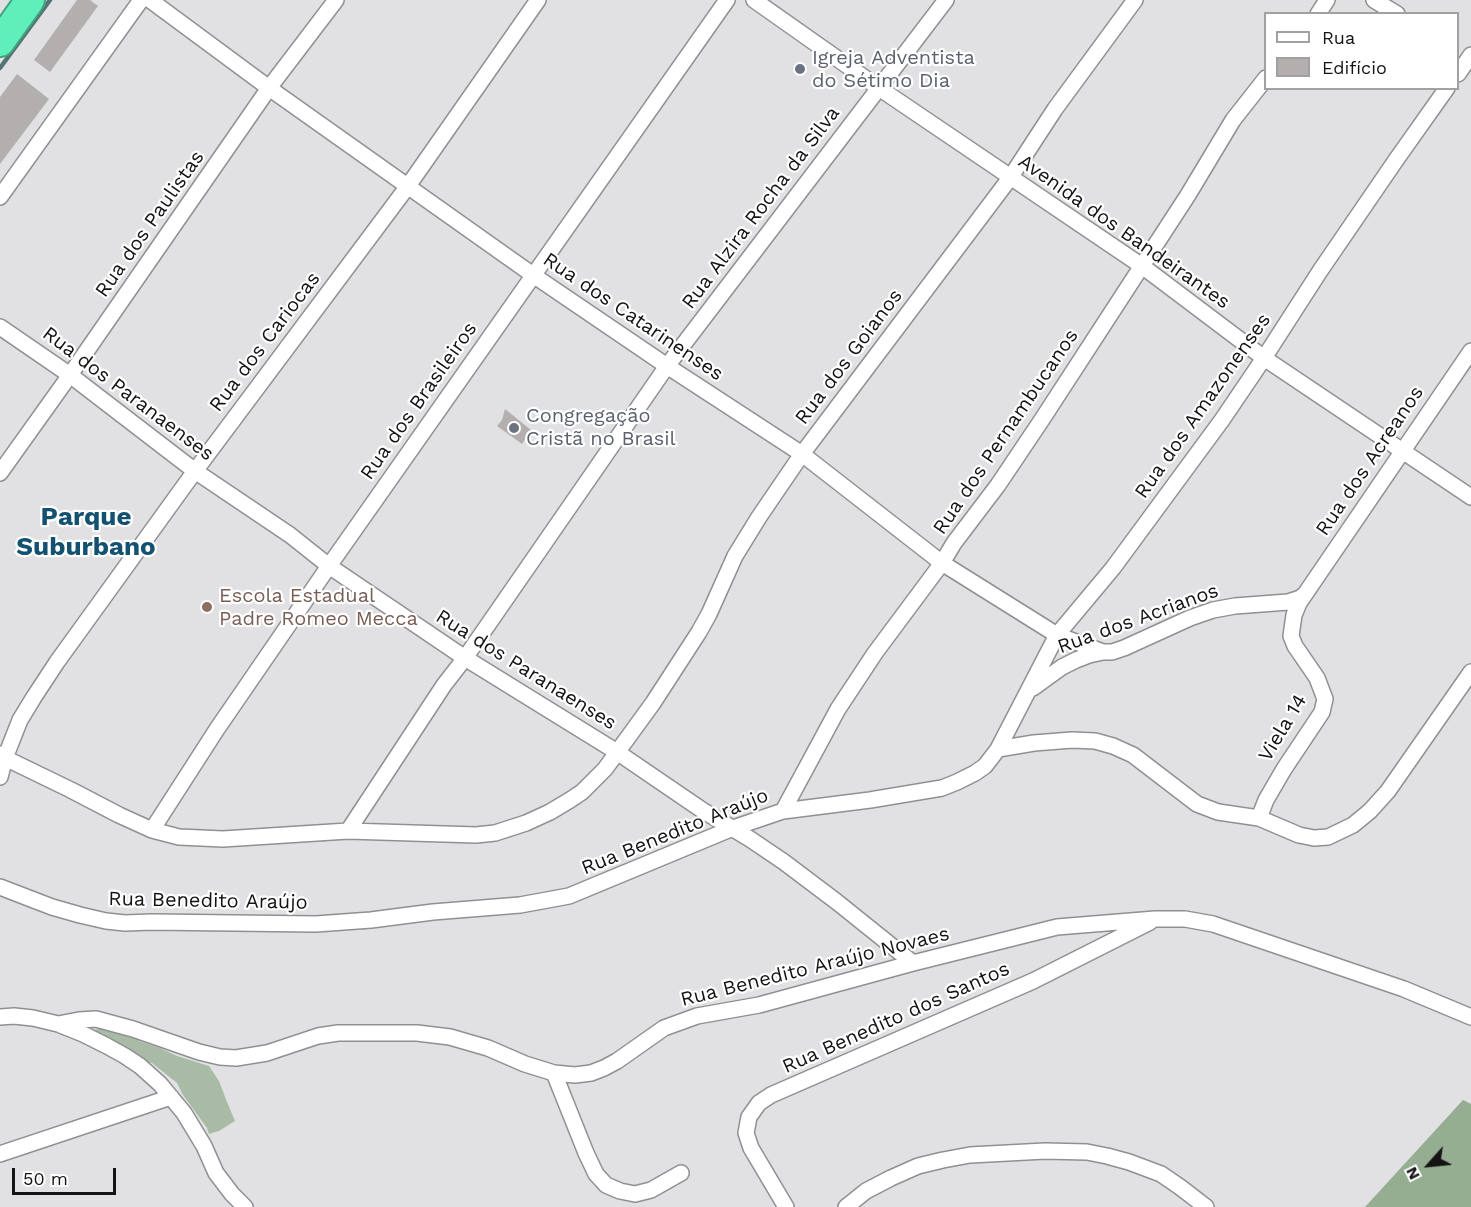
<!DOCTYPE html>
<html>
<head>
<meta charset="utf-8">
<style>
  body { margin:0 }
  #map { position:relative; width:1471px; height:1207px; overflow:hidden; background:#e1e1e4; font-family:"Work Sans",sans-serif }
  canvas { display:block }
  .legend { position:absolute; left:1264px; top:12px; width:195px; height:78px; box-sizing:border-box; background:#fff; border:2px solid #a1a1a1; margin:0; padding:8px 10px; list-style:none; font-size:18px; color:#141415 }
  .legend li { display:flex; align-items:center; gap:12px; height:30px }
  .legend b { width:30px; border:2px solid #a1a1a1 }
  .north { position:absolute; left:1399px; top:1135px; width:60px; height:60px; -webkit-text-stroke:4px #fff; paint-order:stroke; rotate:243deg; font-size:16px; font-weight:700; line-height:24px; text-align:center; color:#141415 }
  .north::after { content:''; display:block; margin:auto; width:21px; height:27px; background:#141415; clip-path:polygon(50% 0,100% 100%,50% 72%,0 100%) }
  .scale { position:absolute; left:12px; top:1168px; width:104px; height:27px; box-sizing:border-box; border:3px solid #141415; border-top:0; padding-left:8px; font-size:18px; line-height:21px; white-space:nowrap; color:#141415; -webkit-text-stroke:4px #fff; paint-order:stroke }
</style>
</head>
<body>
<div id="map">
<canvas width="1471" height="1207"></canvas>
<ul class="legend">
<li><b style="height:8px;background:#fff"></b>Rua</li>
<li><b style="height:16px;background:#b3afae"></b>Edifício</li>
</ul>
<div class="north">N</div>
<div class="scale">50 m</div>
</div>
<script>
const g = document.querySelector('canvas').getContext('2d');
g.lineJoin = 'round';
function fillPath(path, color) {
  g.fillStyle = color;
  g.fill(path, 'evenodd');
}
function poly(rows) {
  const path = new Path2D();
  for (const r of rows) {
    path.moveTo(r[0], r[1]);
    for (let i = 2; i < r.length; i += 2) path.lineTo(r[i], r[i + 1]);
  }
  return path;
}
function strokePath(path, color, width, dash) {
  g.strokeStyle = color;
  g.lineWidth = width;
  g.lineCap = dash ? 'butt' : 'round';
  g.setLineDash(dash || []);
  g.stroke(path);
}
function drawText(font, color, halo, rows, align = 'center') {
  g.font = font + ' "Work Sans",sans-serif';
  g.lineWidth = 4.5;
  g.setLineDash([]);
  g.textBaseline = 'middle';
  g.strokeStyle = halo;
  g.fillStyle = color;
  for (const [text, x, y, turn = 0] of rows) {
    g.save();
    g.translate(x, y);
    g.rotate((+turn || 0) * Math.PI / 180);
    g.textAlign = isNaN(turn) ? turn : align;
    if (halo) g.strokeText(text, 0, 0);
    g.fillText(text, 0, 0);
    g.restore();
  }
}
fillPath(poly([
  [114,1027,135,1036,139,1041,160,1048,177,1056,209,1066,219,1081,227,1102,235,1121,219,1131,209,1134,207,1128,183,1095,177,1083,152,1063,142,1060,138,1055,116,1045,103,1034,92,1030]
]), '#a8bba5');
fillPath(poly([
  [1463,1100,1471,1104,1471,1207,1365,1207]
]), '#95ad90');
strokePath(poly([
  [0,68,50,0]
]), '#547474', 4.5);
fillPath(poly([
  [77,0,90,0,98,6,50,72,34,60],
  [17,74,49,99,0,164,0,97],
  [505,409,531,430,522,444,497,426,502,420]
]), '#b3afae');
const street = poly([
  [150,0,269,88,533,275,667,366,802,454,942,563,1057,635,1103,652],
  [754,0,879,88,1142,266,1264,358,1471,497],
  [1374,0,1397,14],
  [1318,14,1327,0],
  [1458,74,1471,55],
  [0,197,141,0],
  [0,327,70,375,195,471,290,535,329,566,465,658,617,752,702,810,750,839,784,862,837,902,913,963],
  [0,473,70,375,269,88,336,0],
  [1033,688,1062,667,1076,660,1089,655,1103,652,1112,652,1124,648,1190,618,1213,610,1235,606,1288,602,1300,598,1304,595],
  [998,749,1034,743,1072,740,1095,741,1113,746,1133,755,1197,804,1218,812,1259,818,1299,835,1314,838,1328,837,1353,825,1370,811,1388,791,1471,672],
  [0,754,5,758,71,790,119,815,152,830,179,837,223,839,348,831,476,835,495,833,526,823,550,812,570,800,582,792,605,769,653,703,699,632,709,614,735,556,759,517,802,454,1010,178,1055,109,1135,0],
  [0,777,5,758,20,720,34,697,57,662,195,471,408,186,538,0],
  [783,811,838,709,875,653,942,563,954,543,998,485,1041,421,1188,195,1233,120,1266,78],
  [1259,818,1266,800,1284,769,1322,712,1325,699,1317,678,1295,646,1291,636,1294,615,1299,603,1471,351],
  [152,830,217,729,329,566,727,0],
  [348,831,444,685,465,658,667,366,946,0],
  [0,887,52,907,80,915,106,921,125,923,151,922,316,924,371,920,433,912,520,905,569,896,733,828,783,811,870,800,942,788,957,782,975,773,985,766,998,749,1057,635,1113,568,1222,420,1264,358,1320,271,1396,160,1447,88],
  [0,1017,14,1016,33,1018,58,1024,83,1034,107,1046,125,1056,140,1066,160,1084,184,1113,204,1146,216,1173,232,1194,245,1207],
  [58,1024,79,1020,96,1019,133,1029,199,1052,220,1057,236,1058,267,1053,318,1036,338,1033,417,1033,450,1037,488,1048,525,1064,554,1073,575,1075,591,1073,604,1068,617,1061,664,1028,697,1016,759,1005,913,963,1057,927,1155,919,1185,919,1213,924,1404,989,1471,1017],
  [554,1073,586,1153,596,1174,606,1185,620,1191,635,1194,651,1190,681,1173],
  [0,1154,171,1097],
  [786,1207,751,1148,746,1133,749,1117,759,1103,771,1095,1033,981,1150,922],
  [846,1207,866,1191,891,1178,918,1166,943,1160,970,1155,1045,1151,1087,1152,1107,1156,1129,1162,1161,1174,1180,1187,1206,1207]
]);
const highway = poly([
  [0,42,30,0]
]);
strokePath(street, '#909094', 18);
strokePath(highway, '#45a281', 32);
strokePath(street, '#fff', 15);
strokePath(highway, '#5fefbb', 28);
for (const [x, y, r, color] of [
  [800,69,6,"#6b7280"],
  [514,428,6,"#6b7280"],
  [207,607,6,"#8d6e63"]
]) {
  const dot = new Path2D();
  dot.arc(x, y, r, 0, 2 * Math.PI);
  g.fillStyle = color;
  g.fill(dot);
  strokePath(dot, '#fff', 2);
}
drawText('20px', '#5b616d', '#fff', [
  ["Igreja Adventista",812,58],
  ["do Sétimo Dia",812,81],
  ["Congregação",526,416],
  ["Cristã no Brasil",526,439]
], 'left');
drawText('20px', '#141415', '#fff', [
  ["Rua Alzira Rocha da Silva",761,208,-53],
  ["Rua dos Paulistas",150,224,-55],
  ["Avenida dos Bandeirantes",1124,232,35],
  ["Rua dos Catarinenses",633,317,34],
  ["Rua dos Cariocas",265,342,-53],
  ["Rua dos Goianos",849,357,-53],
  ["Rua dos Paranaenses",128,394,37],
  ["Rua dos Brasileiros",419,401,-55],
  ["Rua dos Amazonenses",1203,406,-55],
  ["Rua dos Pernambucanos",1006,432,-56],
  ["Rua dos Acreanos",1370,461,-56],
  ["Rua dos Acrianos",1138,619,-20],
  ["Rua dos Paranaenses",526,670,32],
  ["Viela 14",1283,728,-59],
  ["Rua Benedito Araújo",675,832,-22],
  ["Rua Benedito Araújo",208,901,1],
  ["Rua Benedito Araújo Novaes",815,967,-14],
  ["Rua Benedito dos Santos",896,1018,-24]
]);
drawText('20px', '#785e54', '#fff', [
  ["Escola Estadual",219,596],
  ["Padre Romeo Mecca",219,619]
], 'left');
drawText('bold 26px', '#135171', '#fff', [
  ["Parque",86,517],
  ["Suburbano",86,547]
]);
</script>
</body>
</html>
